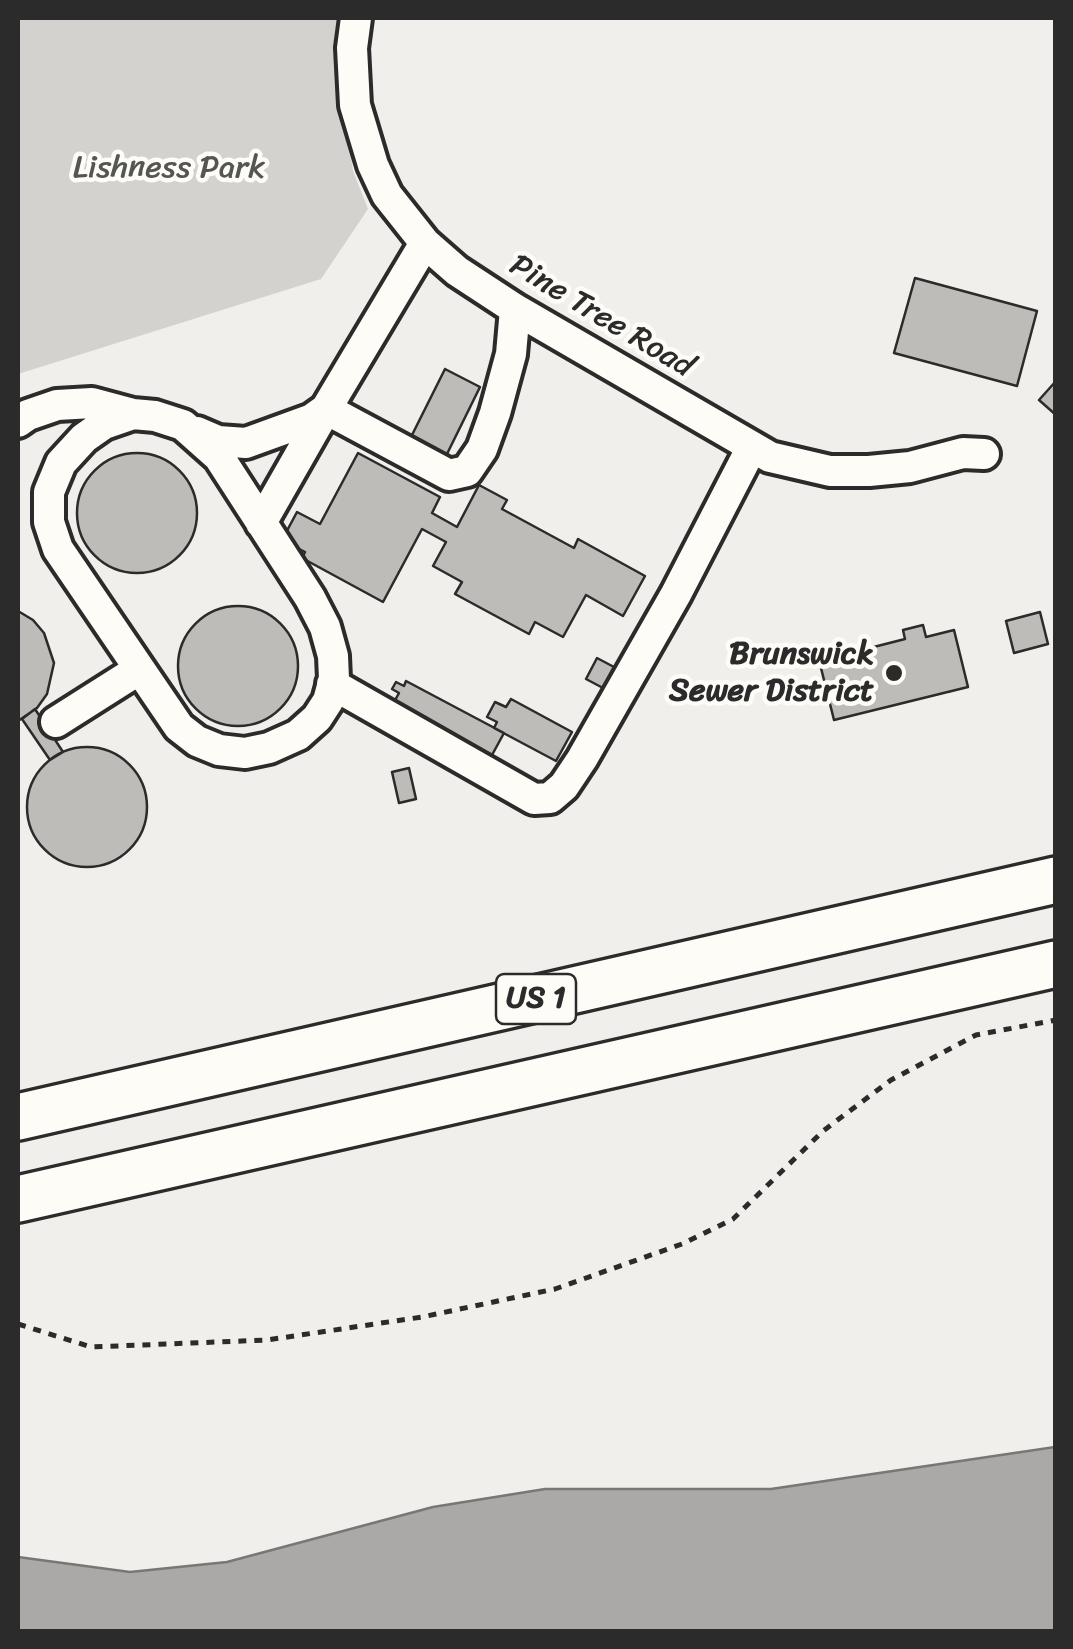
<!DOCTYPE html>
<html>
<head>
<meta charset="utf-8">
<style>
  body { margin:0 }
  #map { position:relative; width:1073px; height:1649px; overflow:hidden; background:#f0efeb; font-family:Sriracha,sans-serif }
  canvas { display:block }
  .frame { position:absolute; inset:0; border:20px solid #2b2b2b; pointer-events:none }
</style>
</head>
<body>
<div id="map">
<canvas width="1073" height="1649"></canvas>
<div class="frame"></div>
</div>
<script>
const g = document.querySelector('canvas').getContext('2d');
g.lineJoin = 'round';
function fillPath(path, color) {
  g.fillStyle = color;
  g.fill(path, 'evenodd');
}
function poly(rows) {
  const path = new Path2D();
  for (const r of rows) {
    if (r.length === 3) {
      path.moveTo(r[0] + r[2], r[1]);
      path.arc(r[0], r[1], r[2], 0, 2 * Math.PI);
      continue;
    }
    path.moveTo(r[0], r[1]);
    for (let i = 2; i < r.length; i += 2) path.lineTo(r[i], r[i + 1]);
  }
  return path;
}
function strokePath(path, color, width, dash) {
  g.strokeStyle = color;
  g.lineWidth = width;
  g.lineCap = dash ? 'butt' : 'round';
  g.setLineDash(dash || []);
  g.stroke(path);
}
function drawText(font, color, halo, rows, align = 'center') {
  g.font = font + ' Sriracha,sans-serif';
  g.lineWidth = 9;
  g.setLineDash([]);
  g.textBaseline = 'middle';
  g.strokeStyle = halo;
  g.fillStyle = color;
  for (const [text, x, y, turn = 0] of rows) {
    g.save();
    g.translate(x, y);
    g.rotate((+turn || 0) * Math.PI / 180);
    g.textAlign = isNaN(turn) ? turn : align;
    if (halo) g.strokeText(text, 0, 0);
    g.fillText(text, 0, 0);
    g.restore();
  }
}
fillPath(poly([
  [18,18,341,18,338,51,342,94,353,171,368,209,321,279,18,374]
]), '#d3d2cf');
const water = poly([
  [1055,1447,1055,1631,18,1631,18,1557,130,1572,227,1562,433,1507,545,1489,771,1489,1055,1447]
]);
fillPath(water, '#aaa9a7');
strokePath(water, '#777775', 2.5);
const building = poly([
  [915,278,1037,311,1017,386,894,353,915,278],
  [445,369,480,387,444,460,408,443,445,369],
  [1056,381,1056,415,1039,400,1056,381],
  [137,513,60],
  [358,453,440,497,432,513,457,527,479,485,507,500,502,509,574,548,578,539,645,576,623,616,586,595,563,637,535,622,529,634,455,594,462,582,433,566,446,542,422,529,383,602,302,558,305,552,282,540,297,512,320,524,358,453],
  [238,666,60],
  [18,611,33,620,44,633,54,663,47,694,37,708,18,721,18,611],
  [1040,612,1048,644,1014,653,1006,621,1040,612],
  [923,625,926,637,954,630,968,687,834,720,819,660,843,654,841,649,853,646,854,652,905,639,903,630,923,625],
  [597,658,614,667,603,688,586,679,597,658],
  [406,681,504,733,492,755,394,702,399,693,392,689,396,682,404,686,406,681],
  [511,699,572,732,556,761,494,728,497,722,487,717,495,702,506,707,511,699],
  [35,709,63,752,50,760,22,719,35,709],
  [87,807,60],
  [409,768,416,799,399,803,392,772,409,768]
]);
fillPath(building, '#bdbcb8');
strokePath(building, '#2b2b2b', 2.5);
const minor = poly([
  [356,18,352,48,355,105,373,165,387,195,425,243,457,271,515,309,770,457,830,471,869,471,910,467,963,453,984,454],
  [133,414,155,416,183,425,219,457,310,598,325,627,333,656,334,679,328,701,317,718,298,735,269,748,245,753,219,750,197,741,179,727,58,549,49,522,49,492,61,463,84,438,104,424,133,414],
  [18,422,28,415,57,405,92,403,133,414],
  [197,432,218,441,246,443,312,419,326,409,425,243],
  [261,523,326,409,449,475,467,471,482,449,495,413,511,354,515,309],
  [332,684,534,799,550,798,564,786,582,759,676,594,752,447],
  [56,722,138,670]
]);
const highway = poly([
  [18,1117,1056,880],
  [18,1199,1056,964]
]);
strokePath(minor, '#2b2b2b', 38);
strokePath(highway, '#2b2b2b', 52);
strokePath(poly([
  [18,1324,91,1347,267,1340,422,1317,555,1289,682,1244,733,1219,823,1131,891,1080,976,1035,1056,1020]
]), '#2b2b2b', 5, [8, 8]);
strokePath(minor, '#fdfcf7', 30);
strokePath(highway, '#fdfcf7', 45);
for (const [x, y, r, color] of [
  [894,673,10,"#2b2b2b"]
]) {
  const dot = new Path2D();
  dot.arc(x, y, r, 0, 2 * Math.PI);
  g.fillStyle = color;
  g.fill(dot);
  strokePath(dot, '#fdfcf7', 4);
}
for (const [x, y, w] of [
  [536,999,80]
]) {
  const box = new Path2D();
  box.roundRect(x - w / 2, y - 25, w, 50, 8);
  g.fillStyle = '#fdfcf7';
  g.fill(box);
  strokePath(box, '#2b2b2b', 2.5);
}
drawText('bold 30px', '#2b2b2b', null, [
  ["US 1",536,999]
]);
drawText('32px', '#555554', '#fdfcf7', [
  ["Lishness Park",169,169]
]);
drawText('32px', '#2b2b2b', '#fdfcf7', [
  ["Pine Tree Road",601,317,31]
]);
drawText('bold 32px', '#2b2b2b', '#fdfcf7', [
  ["Brunswick",874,655],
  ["Sewer District",874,692]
], 'right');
</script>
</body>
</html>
